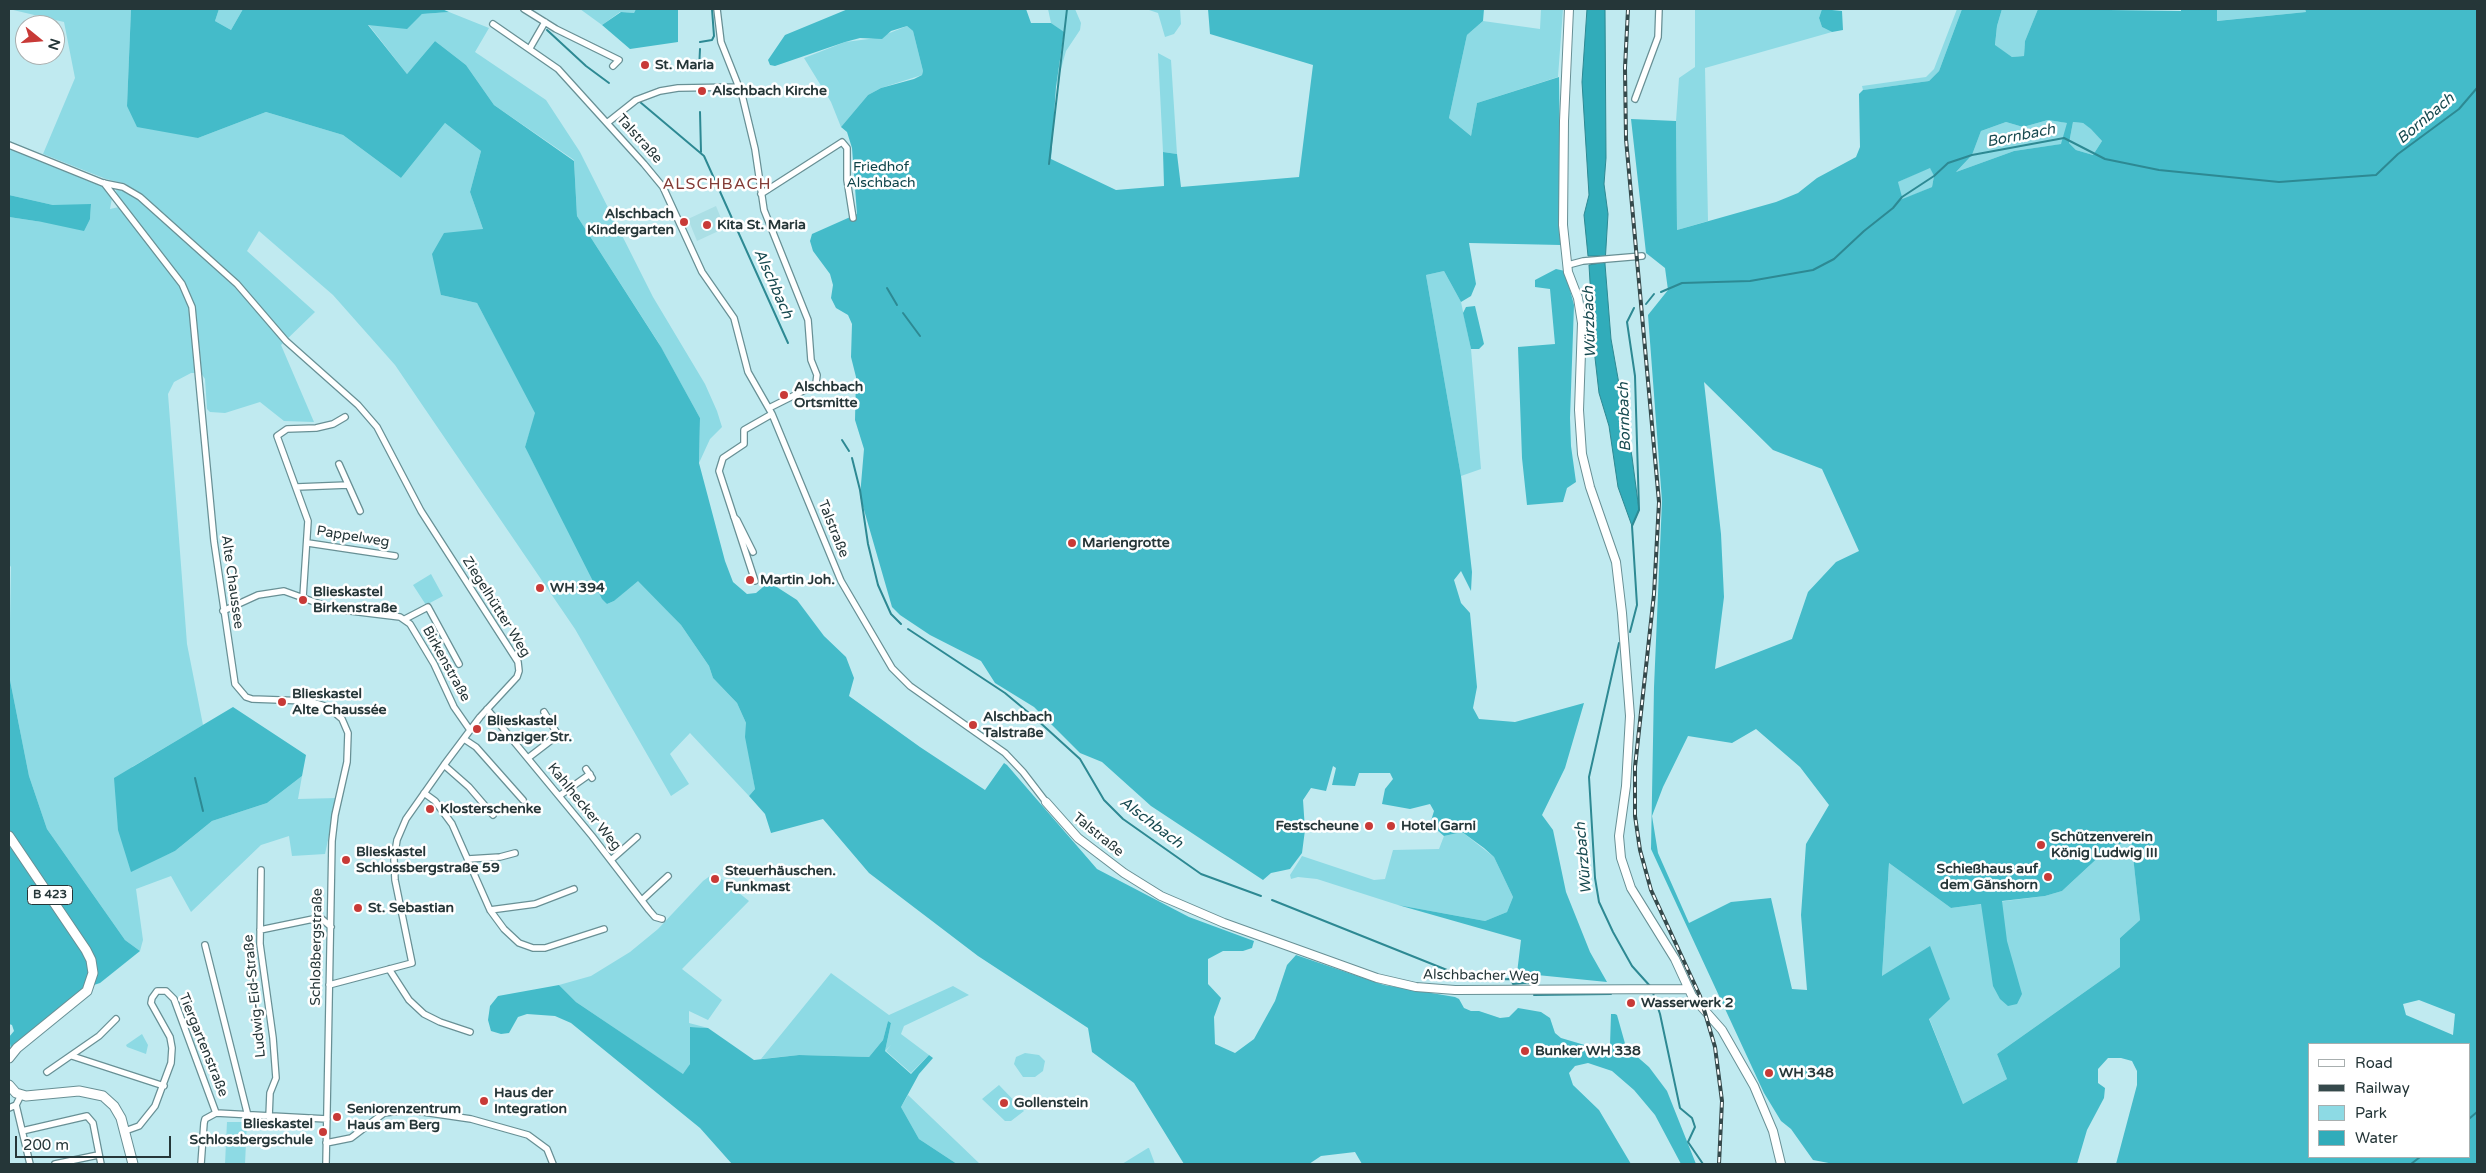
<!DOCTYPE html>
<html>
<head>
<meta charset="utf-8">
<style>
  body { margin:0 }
  #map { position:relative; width:2486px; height:1173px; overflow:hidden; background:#c0eaf0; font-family:"Varela Round",sans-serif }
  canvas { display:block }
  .frame { position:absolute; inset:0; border:10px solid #253638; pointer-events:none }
  .legend { position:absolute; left:2308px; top:1043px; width:162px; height:115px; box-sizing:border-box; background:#fff; border:1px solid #a8afaf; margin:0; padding:6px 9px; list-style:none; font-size:15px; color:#253638 }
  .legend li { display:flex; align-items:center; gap:10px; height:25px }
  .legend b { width:25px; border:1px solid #a8afaf }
  .north { position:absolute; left:15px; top:15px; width:50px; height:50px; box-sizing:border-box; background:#fff; border:1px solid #a8afaf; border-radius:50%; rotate:107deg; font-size:14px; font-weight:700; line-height:20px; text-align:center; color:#253638 }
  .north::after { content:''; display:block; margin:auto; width:18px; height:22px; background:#c83a37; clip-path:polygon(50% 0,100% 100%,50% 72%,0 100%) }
  .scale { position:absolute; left:15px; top:1136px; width:156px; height:22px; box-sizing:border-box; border:2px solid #253638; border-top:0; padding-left:6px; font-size:15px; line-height:18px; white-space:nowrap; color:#253638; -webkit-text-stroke:4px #fff; paint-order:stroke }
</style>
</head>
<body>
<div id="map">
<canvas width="2486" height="1173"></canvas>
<div class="frame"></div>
<ul class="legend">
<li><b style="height:6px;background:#fff"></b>Road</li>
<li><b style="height:6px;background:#35494b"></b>Railway</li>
<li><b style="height:14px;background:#8ddae4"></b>Park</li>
<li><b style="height:14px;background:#31acba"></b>Water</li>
</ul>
<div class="north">N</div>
<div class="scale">200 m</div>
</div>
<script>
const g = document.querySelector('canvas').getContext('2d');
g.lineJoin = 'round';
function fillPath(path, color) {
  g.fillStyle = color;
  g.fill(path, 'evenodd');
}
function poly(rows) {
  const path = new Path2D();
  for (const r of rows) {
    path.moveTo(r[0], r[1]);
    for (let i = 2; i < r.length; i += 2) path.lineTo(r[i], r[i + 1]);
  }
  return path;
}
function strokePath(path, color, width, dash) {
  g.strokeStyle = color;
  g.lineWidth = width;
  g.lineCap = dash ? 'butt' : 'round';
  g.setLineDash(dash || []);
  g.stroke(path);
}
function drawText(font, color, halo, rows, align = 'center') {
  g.font = font + ' "Varela Round",sans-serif';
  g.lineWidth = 5;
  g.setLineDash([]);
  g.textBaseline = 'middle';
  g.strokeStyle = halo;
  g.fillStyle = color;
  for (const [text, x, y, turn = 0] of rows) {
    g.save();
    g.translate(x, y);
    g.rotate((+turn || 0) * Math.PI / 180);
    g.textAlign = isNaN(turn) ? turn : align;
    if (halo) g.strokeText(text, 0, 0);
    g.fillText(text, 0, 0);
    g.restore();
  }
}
fillPath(poly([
  [716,206,725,228,697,241,688,219]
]), '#abdfe5');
fillPath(poly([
  [9,9,131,9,127,106,198,138,266,112,343,135,401,178,445,123,481,151,470,192,483,229,441,295,477,303,536,413,525,447,607,604,614,601,637,580,642,583,681,625,709,666,713,678,737,703,746,723,746,737,755,789,749,796,690,733,670,754,689,784,671,796,575,629,395,365,333,295,259,231,247,251,315,312,281,345,314,422,284,421,260,402,225,413,210,412,207,409,205,379,201,373,191,373,174,382,168,394,187,644,203,725,132,767,161,857,175,851,212,821,267,803,302,776,298,799,337,798,325,854,292,856,289,836,261,845,191,912,171,876,136,889,143,940,140,951,125,940,47,829,29,776,9,675,11,567,9,564,9,217,42,222,90,219,91,205,53,205,9,195,9,149,103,187,112,198,110,209,119,207,116,190,127,184,106,179,43,154,75,78,64,22],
  [219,9,243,9,231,30,215,21],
  [580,9,636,9,634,13,620,12,602,25],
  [1048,9,1075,9,1081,23,1080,30,1066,51,1056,87,1064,33,1051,23],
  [1146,9,1180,9,1181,24,1174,34,1165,37,1158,13],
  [1541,9,1563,9,1558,77,1477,103,1471,136,1449,118,1467,35,1483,21,1540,29],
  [1695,9,1822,9,1819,18,1822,27,1832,32,1705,68,1708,221,1677,230,1676,121,1679,78,1695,67],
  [1957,9,1962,9,1939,71,1929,81,1863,90,1862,86,1926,77,1934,69],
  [2002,9,2038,9,2025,41,2024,56,2012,57,1995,46,1997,26],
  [2217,9,2305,9,2306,12,2216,21],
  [449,12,489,28,475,52,546,100,580,152,653,297,705,384,717,411,722,427,710,439,699,463,700,418,658,342,577,216,574,160,494,105,466,65,435,41,407,74,368,24,407,28,422,14],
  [907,26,913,31,923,71,922,75,881,88,868,95,841,127,831,102,804,58,845,42,877,38],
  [1158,53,1171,60,1177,154,1163,152],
  [2048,120,2068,123,2062,144,2014,151,1956,172,1972,155,1981,131,2006,122,2023,127],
  [2073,122,2083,123,2092,129,2102,141,2093,155,2076,150,2069,143],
  [1930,167,1934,176,1932,187,1900,201,1898,182],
  [1444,271,1461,302,1471,349,1481,469,1461,476,1426,275],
  [431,574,443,596,426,605,413,585],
  [1462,832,1494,857,1513,897,1507,912,1485,921,1398,905,1317,879,1298,877,1291,879,1290,875,1302,856,1374,880,1385,879,1393,850,1439,849,1444,836],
  [2131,837,2140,920,2120,938,2120,967,1997,1054,2007,1079,1963,1104,1929,1018,1882,977,1889,863,1951,908,2045,896,2062,891,2103,853],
  [714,873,749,901,682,969,722,1000,708,1020,689,1011,689,1023,708,1028,690,1027,690,1064,684,1075,576,1002,559,985,591,976,630,952,658,929,703,881],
  [831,973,889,1015,953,986,969,995,904,1026,901,1034,929,1055,911,1073,886,1051,891,1045,885,1051,891,1023,888,1021,883,1040,869,1057,799,1055,761,1059],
  [142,1034,148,1045,146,1054,127,1047,126,1045],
  [1025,1053,1039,1055,1045,1061,1043,1071,1035,1077,1023,1077,1014,1064,1016,1057],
  [999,1085,1024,1111,1011,1121,1005,1121,982,1099],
  [908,1095,980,1164,957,1164,919,1139,901,1107],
  [227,1122,247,1122,245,1164,225,1164],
  [1149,1148,1155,1164,1122,1164,1148,1148]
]), '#8ddae4');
fillPath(poly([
  [131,9,219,9,215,21,231,30,243,9,442,9,449,12,422,14,407,29,368,25,407,74,435,41,466,65,494,105,574,161,577,216,661,347,700,418,699,463,725,561,733,582,747,594,756,593,769,582,797,600,824,636,846,657,854,678,849,696,920,747,985,790,1004,763,1007,765,1097,869,1189,917,1254,941,1252,948,1243,951,1223,951,1208,959,1208,984,1221,998,1214,1017,1215,1044,1235,1053,1254,1039,1275,1001,1287,965,1296,955,1384,985,1455,997,1459,999,1464,1008,1471,1011,1479,1011,1500,1018,1509,1017,1518,1008,1541,1012,1550,1018,1555,1033,1561,1038,1605,1051,1608,1050,1610,1045,1611,1014,1615,1014,1617,1015,1626,1047,1649,1067,1667,1091,1696,1164,1681,1164,1655,1115,1634,1090,1612,1071,1588,1063,1575,1066,1569,1073,1573,1085,1599,1110,1631,1164,1362,1164,1355,1152,1321,1156,1309,1164,1184,1164,1134,1083,1092,1052,1088,1028,978,956,869,873,823,819,771,833,765,814,749,796,755,789,745,737,746,723,737,703,713,678,709,666,681,625,638,581,614,601,607,604,602,599,525,447,535,413,477,303,441,295,432,254,444,233,483,229,470,192,481,151,445,123,401,178,343,135,266,112,198,138,137,127,127,106],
  [636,9,678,9,678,42,630,49,602,25,621,12,634,13],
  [848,9,1026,9,1031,23,1051,23,1064,32,1056,87,1051,159,1116,190,1164,186,1163,152,1177,154,1181,187,1299,177,1313,65,1210,34,1208,9,1484,9,1483,21,1467,35,1449,118,1471,136,1477,103,1559,77,1561,245,1469,243,1476,284,1471,296,1461,302,1444,271,1426,275,1461,476,1472,572,1471,591,1461,571,1454,580,1461,603,1470,613,1477,687,1473,708,1479,719,1515,722,1584,703,1565,768,1542,815,1553,830,1566,892,1590,952,1607,982,1517,973,1521,940,1398,905,1485,921,1507,912,1513,897,1494,857,1484,848,1462,832,1444,836,1430,824,1434,811,1430,804,1410,809,1382,804,1385,789,1393,779,1390,773,1359,773,1355,786,1332,785,1336,768,1333,766,1326,791,1311,788,1303,800,1305,830,1302,853,1290,869,1271,873,1263,880,1151,806,1102,762,1080,753,1034,707,995,683,981,661,930,635,900,615,892,607,860,496,864,449,855,420,856,377,851,357,852,324,848,315,836,308,831,298,833,285,830,274,813,251,810,241,812,234,857,214,852,148,847,132,841,127,868,95,881,88,914,79,922,75,923,71,913,31,907,26,891,31,882,39,860,38,845,42,775,66,770,65,768,60,785,35],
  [1822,9,1842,11,1843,30,1832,32,1822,27,1819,18],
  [1962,9,2002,9,1997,26,1995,45,2012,57,2024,56,2025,41,2038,9,2181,11,2181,9,2217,9,2217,21,2306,12,2305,9,2477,9,2477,1164,2116,1164,2137,1085,2137,1071,2132,1061,2121,1058,2108,1058,2098,1069,2098,1083,2105,1088,2104,1098,2087,1130,2077,1164,1834,1164,1813,1160,1791,1129,1781,1121,1764,1093,1651,849,1654,687,1662,501,1648,315,1668,290,1665,268,1646,253,1631,119,1676,121,1677,230,1776,202,1798,193,1817,178,1856,157,1860,147,1859,94,1863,90,1929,81,1939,71],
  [2048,120,2067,123,2061,144,2014,151,1956,172,1972,155,1981,131,2006,122,2023,127],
  [2073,122,2083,123,2091,129,2102,141,2093,155,2076,150,2069,143],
  [1930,168,1934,176,1932,187,1900,200,1902,197,1898,182],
  [1704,382,1773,450,1822,469,1859,551,1836,562,1808,592,1792,639,1715,669,1724,597,1721,534],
  [1756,729,1800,767,1829,805,1806,844,1801,915,1807,990,1792,989,1771,898,1731,902,1689,923,1658,853,1652,816,1663,787,1688,736,1732,743],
  [2131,838,2140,920,2120,938,2120,967,1997,1054,2007,1079,1963,1104,1929,1019,1950,999,1930,946,1882,976,1889,863,1951,908,1981,904,1993,986,2000,999,2008,1006,2017,1004,2022,994,2007,941,2002,901,2045,896,2062,891,2103,853],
  [2419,1000,2455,1014,2453,1035,2406,1015,2403,1004],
  [2310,1044,2470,1044,2470,1157,2310,1157],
  [9,195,53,205,91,204,90,219,84,231,42,222,9,217],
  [1556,269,1565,271,1574,305,1570,418,1571,446,1576,482,1567,488,1563,502,1527,505,1522,458,1518,347,1555,344,1550,289,1535,287,1535,280],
  [1475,306,1484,344,1479,349,1471,349,1463,313,1466,307],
  [9,675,29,776,47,829,125,940,140,951,100,983,85,988,40,1023,11,1050,9,1037,14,1031,12,1025,9,1024],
  [233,707,306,755,302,776,267,803,212,821,175,851,131,872,118,830,114,778],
  [559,985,576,1002,683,1074,690,1064,690,1027,708,1028,754,1060,799,1055,869,1057,883,1040,888,1021,891,1023,885,1051,911,1074,929,1055,933,1058,919,1074,901,1107,919,1139,957,1164,732,1164,700,1128,571,1023,555,1016,527,1014,518,1017,509,1033,501,1034,491,1031,488,1020,490,1006,498,996]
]), '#44bbc9');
const water = poly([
  [1587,9,1605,9,1606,158,1604,184,1608,214,1605,264,1611,339,1632,457,1639,510,1632,526,1618,487,1609,426,1599,393,1594,349,1589,265,1600,263,1600,256,1588,256,1584,215,1589,195,1582,82,1587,9]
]);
fillPath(water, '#31acba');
strokePath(water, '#2d8993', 1);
strokePath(poly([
  [547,30,586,66,609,83],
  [700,42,712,40,714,36,712,9],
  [699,70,700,49],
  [640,102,704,156,788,343],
  [700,112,701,152],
  [1049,164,1067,9],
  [887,288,897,305],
  [1661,292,1682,283,1750,281,1813,270,1834,259,1864,231,1893,208,1902,197,1934,176,1948,163,1972,155,2064,138,2105,159,2159,170,2279,182,2376,175,2398,154,2459,109,2477,88],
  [1646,304,1654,294],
  [903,313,920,336],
  [842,440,849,451],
  [852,458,860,490,868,544,878,585,891,614,901,624],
  [1632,526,1639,510,1635,376,1627,322,1634,308],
  [908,629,1005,693,1035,718,1080,759,1104,800,1123,819,1201,874,1261,896],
  [1630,632,1637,605,1632,526],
  [1619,643,1589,777,1595,878,1599,902,1613,932,1632,966,1650,986],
  [195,778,203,811],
  [1272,900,1472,980,1511,979,1513,984,1534,982],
  [1653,993,1660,1014,1680,1108,1692,1118,1695,1127,1688,1142,1703,1164],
  [1534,995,1611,994],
  [2470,1118,2477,1112],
  [2411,1164,2420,1157]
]), '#2d8993', 2);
const street = poly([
  [524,9,556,29,619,60,613,66],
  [717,9,721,42,742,95,755,149,764,210,808,320,811,360,817,375,816,383,811,387,769,408],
  [493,24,558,69,644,164,663,187,702,272,734,318,748,372,772,414,841,581,892,668,910,686,1005,753,1023,772,1046,802],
  [530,48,545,22],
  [1635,99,1658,37,1659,9],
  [607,123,636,100,660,91,678,88,739,87],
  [9,145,103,183,123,187,140,197,237,284,286,341,358,405,377,427,421,511,518,662,519,671,517,677,480,717,444,765,406,819,397,840,394,859,395,880,412,963,329,985],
  [104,183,182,284,192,307,214,541,235,684,246,697,252,699,308,701,328,707,342,719,348,733,347,762,335,815,332,841,326,1164],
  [761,194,842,142,847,148,847,180,853,218],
  [1568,265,1583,261,1642,256],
  [339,464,360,511],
  [297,487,348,485],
  [734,517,737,520,753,552],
  [308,543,395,556],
  [755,581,719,471,723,458,744,444,744,430,772,414],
  [303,597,308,521,277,436,287,429,316,428,333,424,345,417],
  [223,611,258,595,284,591,334,609,400,617,410,624,434,664,454,707,470,730],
  [405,619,428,607,459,664],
  [487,709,592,836,649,910,655,917,662,919],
  [464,739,476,747,523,800],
  [528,758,558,735,544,712],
  [444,765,469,787,493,815],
  [586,769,592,778],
  [424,793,435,801,452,824,490,910,504,929,519,943,533,948,545,948,604,929],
  [559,796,590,774],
  [468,859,500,857,515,853],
  [611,860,637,837],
  [261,870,260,944,273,1038,276,1078,270,1093,269,1117],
  [642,900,668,876],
  [490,910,535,904,574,889],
  [260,930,318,918,322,919,331,927],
  [205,945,248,1116],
  [389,969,409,1000,424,1014,440,1022,470,1032],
  [72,1056,164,1086],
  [47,1072,99,1036,116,1019],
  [16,1105,30,1164],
  [9,1108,16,1105,21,1095],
  [216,1113,327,1119],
  [22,1131,87,1116,93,1123,101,1164],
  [125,1131,139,1126,155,1106,171,1063,172,1048,170,1037,151,1003,152,998,157,991,166,991,174,999,216,1113],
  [326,1143,351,1138,384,1113,409,1110,471,1119,528,1135,547,1149,553,1164],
  [55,1164,98,1155],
  [201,1164,204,1123,205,1119,216,1113]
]);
const secondary = poly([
  [1569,9,1564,121,1563,225,1568,272,1578,298,1582,323,1579,410,1582,454,1590,487,1616,562,1622,613,1630,716,1626,786,1619,836,1621,858,1631,888,1675,959,1692,996,1722,1030,1754,1086,1773,1131,1781,1164],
  [1046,802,1078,838,1124,873,1161,896,1224,923,1377,978,1416,987,1455,990,1688,989]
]);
const primary = poly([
  [9,836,86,950,91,960,93,973,87,991,17,1048,9,1058],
  [9,1085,16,1093,26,1096,79,1091,103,1096,114,1106,121,1118,133,1164]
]);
strokePath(street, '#689095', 8);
strokePath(secondary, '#689095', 10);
strokePath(primary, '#689095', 11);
strokePath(street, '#fff', 5.5);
strokePath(secondary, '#fff', 8);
strokePath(primary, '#fff', 9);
const rail = poly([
  [1628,9,1625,68,1626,139,1659,502,1654,594,1635,767,1635,816,1640,850,1651,890,1700,996,1715,1047,1722,1101,1719,1164]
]);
strokePath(rail, '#35494b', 4);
strokePath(rail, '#fff', 2, [5.5]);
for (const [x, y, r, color] of [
  [645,65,5,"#c83a37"],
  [702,91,5,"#c83a37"],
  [684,222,5,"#c83a37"],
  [707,225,5,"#c83a37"],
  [784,395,5,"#c83a37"],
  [1072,543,5,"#c83a37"],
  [750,580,5,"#c83a37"],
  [540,588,5,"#c83a37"],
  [303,600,5,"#c83a37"],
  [282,702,5,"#c83a37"],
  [973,725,5,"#c83a37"],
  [477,729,5,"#c83a37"],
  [430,809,5,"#c83a37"],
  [1369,826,5,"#c83a37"],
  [1391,826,5,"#c83a37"],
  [2041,845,5,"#c83a37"],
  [346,860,5,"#c83a37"],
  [2048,877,5,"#c83a37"],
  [715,879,5,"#c83a37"],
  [358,908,5,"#c83a37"],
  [1631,1003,5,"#c83a37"],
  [1525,1051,5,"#c83a37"],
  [1769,1073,5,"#c83a37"],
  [484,1101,5,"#c83a37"],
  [1004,1103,5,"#c83a37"],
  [337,1117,5,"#c83a37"],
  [323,1132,5,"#c83a37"]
]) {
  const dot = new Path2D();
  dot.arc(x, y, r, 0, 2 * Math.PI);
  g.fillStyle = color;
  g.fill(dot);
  strokePath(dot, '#fff', 2);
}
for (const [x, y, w] of [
  [50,895,45]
]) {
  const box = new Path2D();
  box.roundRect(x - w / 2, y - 9.5, w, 19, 4);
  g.fillStyle = '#fff';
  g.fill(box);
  strokePath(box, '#253638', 1);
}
drawText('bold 12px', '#253638', null, [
  ["B 423",50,895]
]);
drawText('bold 14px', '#253638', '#fff', [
  ["St. Maria",655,65],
  ["Alschbach Kirche",712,91],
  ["Alschbach",674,214,"right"],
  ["Kindergarten",674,230,"right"],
  ["Kita St. Maria",717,225],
  ["Alschbach",794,387],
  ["Ortsmitte",794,403],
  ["Mariengrotte",1082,543],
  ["Martin Joh.",760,580],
  ["WH 394",550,588],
  ["Blieskastel",313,592],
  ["Birkenstraße",313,608],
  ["Blieskastel",292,694],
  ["Alte Chaussée",292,710],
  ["Alschbach",983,717],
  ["Talstraße",983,733],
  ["Blieskastel",487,721],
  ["Danziger Str.",487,737],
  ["Klosterschenke",440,809],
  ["Festscheune",1359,826,"right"],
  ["Hotel Garni",1401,826],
  ["Schützenverein",2051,837],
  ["König Ludwig III",2051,853],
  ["Blieskastel",356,852],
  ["Schlossbergstraße 59",356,868],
  ["Schießhaus auf",2038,869,"right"],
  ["dem Gänshorn",2038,885,"right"],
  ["Steuerhäuschen.",725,871],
  ["Funkmast",725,887],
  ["St. Sebastian",368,908],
  ["Wasserwerk 2",1641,1003],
  ["Bunker WH 338",1535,1051],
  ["WH 348",1779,1073],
  ["Haus der",494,1093],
  ["Integration",494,1109],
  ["Gollenstein",1014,1103],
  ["Seniorenzentrum",347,1109],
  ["Haus am Berg",347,1125],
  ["Blieskastel",313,1124,"right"],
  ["Schlossbergschule",313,1140,"right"]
], 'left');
drawText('14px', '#253638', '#fff', [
  ["Talstraße",639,139,48],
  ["Talstraße",833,529,68],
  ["Pappelweg",353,537,9],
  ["Alte Chaussee",232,582,82],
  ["Ziegelhütter Weg",496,607,58],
  ["Birkenstraße",446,664,61],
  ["Kahlhecker Weg",584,807,51],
  ["Talstraße",1098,835,39],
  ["Schloßbergstraße",317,947,-89],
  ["Alschbacher Weg",1481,976,1],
  ["Ludwig-Eid-Straße",255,996,-96],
  ["Tiergartenstraße",203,1045,68]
]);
drawText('14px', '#0d4349', '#fff', [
  ["Friedhof",881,167],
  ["Alschbach",881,183]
]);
drawText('italic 15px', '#174a50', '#fff', [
  ["Bornbach",2426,119,-40],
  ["Bornbach",2021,136,-11],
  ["Alschbach",773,284,66],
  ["Würzbach",1590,322,-92],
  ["Bornbach",1625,417,-92],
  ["Alschbach",1151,823,37],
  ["Würzbach",1584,858,-95]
]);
g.letterSpacing = '1px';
drawText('16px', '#833b36', '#fff', [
  ["ALSCHBACH",717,185]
]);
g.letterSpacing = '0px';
</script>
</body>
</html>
